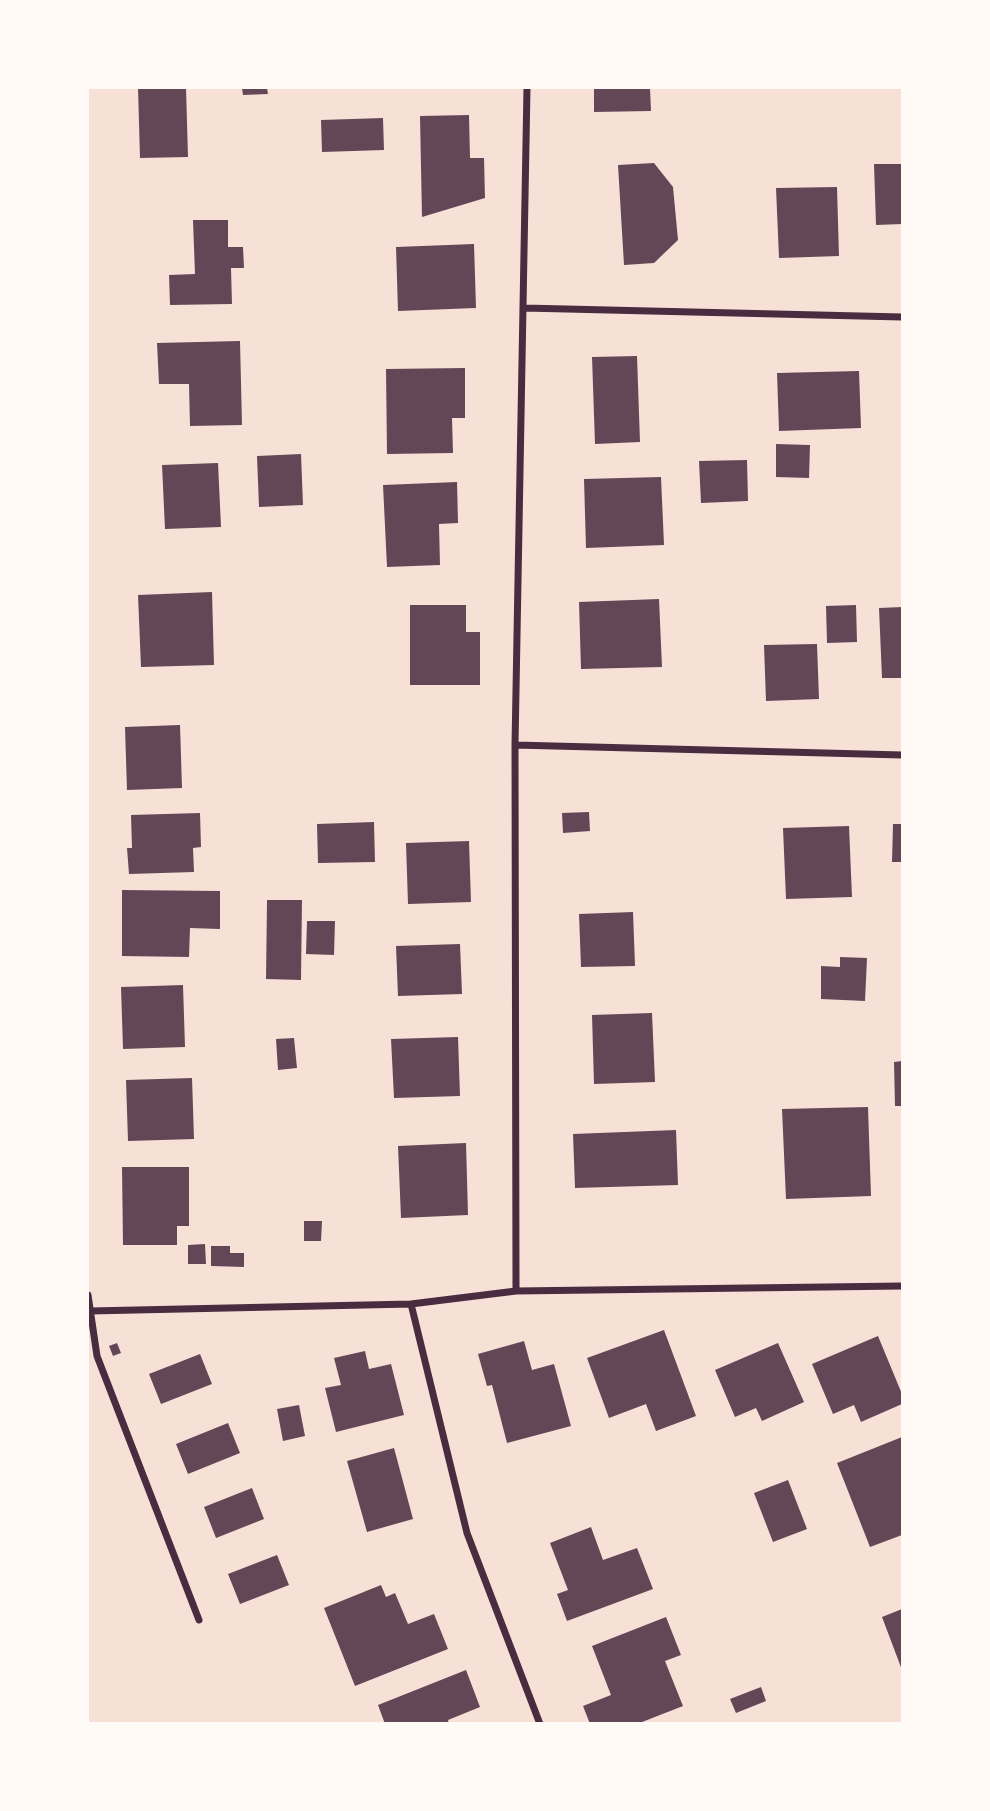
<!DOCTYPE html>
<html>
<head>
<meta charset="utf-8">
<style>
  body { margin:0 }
  #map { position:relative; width:990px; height:1811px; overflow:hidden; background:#f7e1d7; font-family:"Varela Round",sans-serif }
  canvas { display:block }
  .frame { position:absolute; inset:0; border:89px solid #fffaf5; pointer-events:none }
</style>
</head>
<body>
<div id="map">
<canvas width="990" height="1811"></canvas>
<div class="frame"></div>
</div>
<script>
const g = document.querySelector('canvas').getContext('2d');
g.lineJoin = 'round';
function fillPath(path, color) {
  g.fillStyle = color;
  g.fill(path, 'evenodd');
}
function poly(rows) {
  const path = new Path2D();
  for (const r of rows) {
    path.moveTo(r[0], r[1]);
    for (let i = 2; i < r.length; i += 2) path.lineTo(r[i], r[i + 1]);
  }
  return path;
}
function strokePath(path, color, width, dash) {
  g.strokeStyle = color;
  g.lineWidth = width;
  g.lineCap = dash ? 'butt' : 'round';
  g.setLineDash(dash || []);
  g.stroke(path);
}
fillPath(poly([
  [138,88,186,88,188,157,140,158],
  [242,88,267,88,268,94,243,95],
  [594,88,650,88,651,111,594,112],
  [469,115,470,158,484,158,485,198,422,217,420,116],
  [383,118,384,150,322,152,321,120],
  [654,163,673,187,678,240,654,263,624,265,618,165],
  [874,164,902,164,902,224,876,225],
  [837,187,839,256,779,258,776,188],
  [193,220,228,220,228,247,243,247,244,268,231,268,232,304,170,305,169,275,195,274],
  [474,244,476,308,398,311,396,247],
  [240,341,242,425,190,426,189,384,159,384,157,343],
  [637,356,640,442,595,444,592,357],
  [465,368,465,418,452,418,453,453,387,454,386,369],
  [859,371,861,428,779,431,777,373],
  [776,444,810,445,809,478,776,477],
  [301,454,303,505,259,507,257,456],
  [747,460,748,501,701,503,699,461],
  [218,463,221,527,165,529,162,465],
  [661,477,664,545,586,548,584,479],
  [457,482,458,523,439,524,440,565,387,567,383,485],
  [212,592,214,665,141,667,138,595],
  [659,599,662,667,581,669,579,602],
  [410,605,466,605,466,632,480,632,480,685,410,685],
  [856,605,857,642,827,643,826,606],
  [902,607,902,678,882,678,879,608],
  [817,644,819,699,766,701,764,645],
  [180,725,182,788,127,790,125,727],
  [589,812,590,831,563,833,562,813],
  [200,813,201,847,193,848,194,872,129,874,127,848,132,848,131,815],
  [374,822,375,862,318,863,317,824],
  [893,824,902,824,902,862,892,862],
  [849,826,852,897,786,899,783,828],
  [469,841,471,902,408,904,406,843],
  [122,890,220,891,220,929,190,928,189,957,122,956],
  [267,900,302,900,301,980,266,979],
  [633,912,635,966,581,967,579,914],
  [307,921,335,921,334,955,306,954],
  [460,944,462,994,398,996,396,946],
  [840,957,867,958,865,1001,821,999,821,966,840,967],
  [183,985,185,1047,123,1049,121,987],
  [652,1013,655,1082,594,1084,592,1015],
  [458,1037,460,1096,394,1098,391,1039],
  [294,1038,297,1068,278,1070,276,1039],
  [902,1061,902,1106,895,1106,894,1062],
  [192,1078,194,1139,128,1141,126,1080],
  [868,1107,871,1196,786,1199,782,1109],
  [676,1130,678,1185,575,1188,573,1134],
  [466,1143,468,1215,401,1218,398,1146],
  [122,1167,189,1167,189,1226,177,1226,177,1245,123,1245],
  [304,1221,322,1221,321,1241,304,1241],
  [205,1244,206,1264,188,1264,188,1245],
  [211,1246,230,1246,230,1253,244,1253,244,1267,211,1266],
  [664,1330,696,1416,656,1431,646,1404,609,1418,587,1358],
  [878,1336,902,1394,902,1404,861,1422,854,1405,833,1414,812,1364],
  [524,1341,532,1370,554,1364,571,1426,507,1443,492,1385,487,1386,478,1354],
  [117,1343,121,1353,113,1356,109,1346],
  [778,1343,804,1402,762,1421,756,1408,735,1417,715,1370],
  [365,1351,369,1369,391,1364,404,1415,336,1432,325,1388,341,1385,334,1358],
  [200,1354,212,1384,161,1404,149,1374],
  [299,1405,305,1436,283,1441,277,1409],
  [228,1423,240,1453,188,1474,176,1444],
  [902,1437,902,1535,870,1547,837,1463],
  [394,1448,413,1519,367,1532,347,1461],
  [788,1480,807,1529,773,1542,754,1493],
  [252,1488,264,1519,216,1538,204,1507],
  [591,1527,603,1560,637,1548,653,1589,567,1621,557,1594,568,1590,550,1543],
  [277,1555,289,1585,240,1604,228,1574],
  [381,1585,386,1597,395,1593,408,1624,434,1614,448,1649,355,1686,324,1608],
  [902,1609,902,1670,882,1617],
  [666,1617,681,1655,665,1661,683,1706,637,1724,590,1724,583,1706,611,1695,592,1646],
  [466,1670,480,1707,448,1720,449,1724,385,1724,378,1705],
  [761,1687,766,1701,736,1713,730,1699]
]), '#644757');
strokePath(poly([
  [524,308,902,317],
  [515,745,902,755],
  [516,1291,515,745,527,88],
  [88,1295,97,1356,199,1620],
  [411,1304,467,1533,540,1724],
  [90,1311,411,1304,516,1291,902,1286]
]), '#4a2c40', 7);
</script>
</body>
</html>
